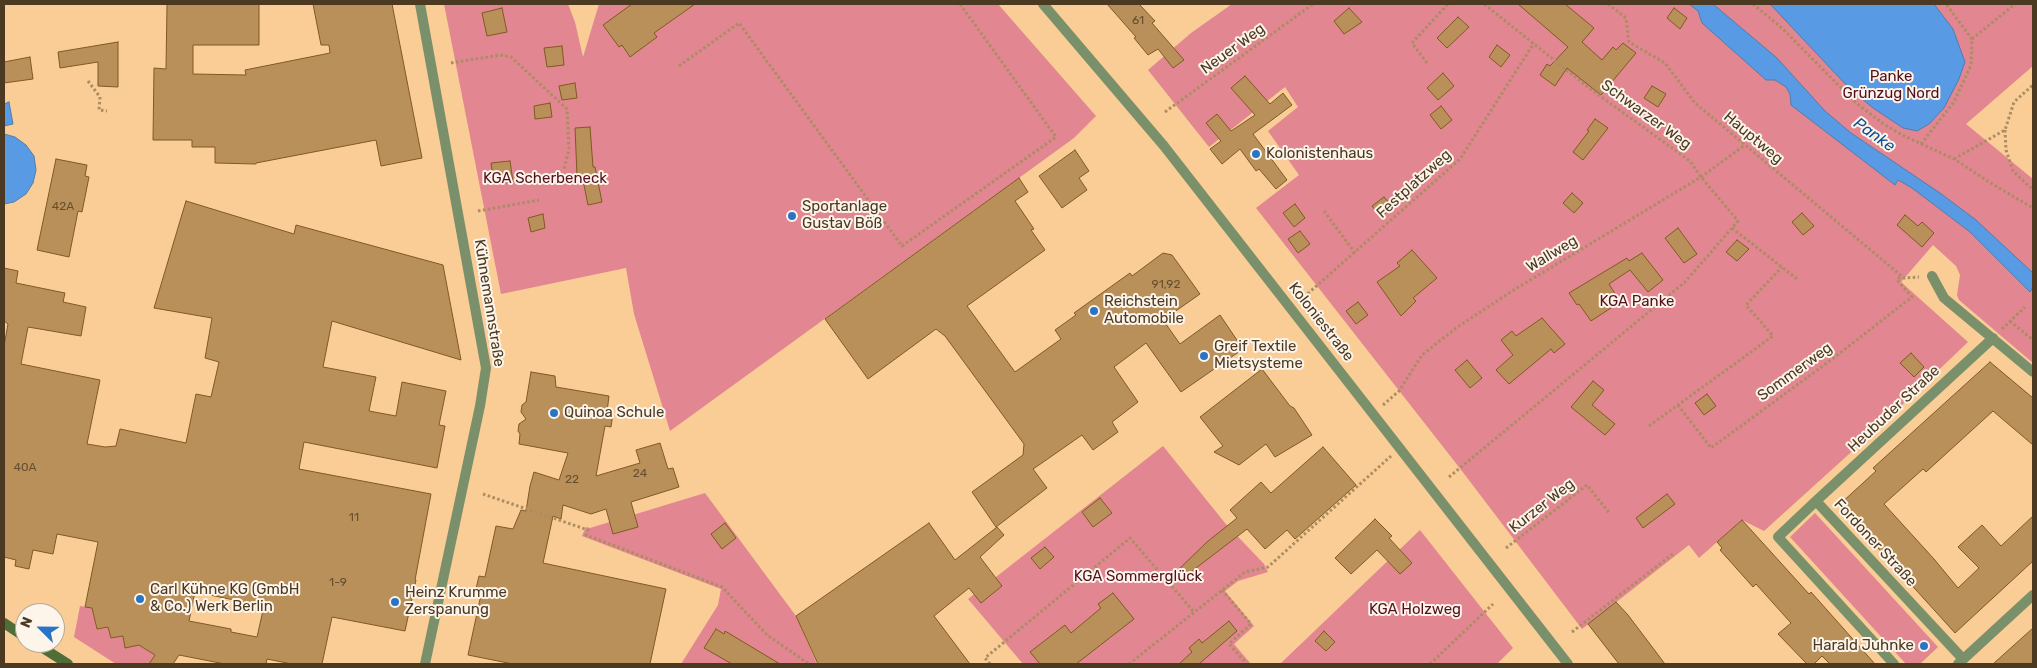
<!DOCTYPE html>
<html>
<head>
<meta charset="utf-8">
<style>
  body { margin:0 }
  #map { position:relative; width:2037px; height:668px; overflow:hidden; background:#f9cd95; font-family:Rubik,sans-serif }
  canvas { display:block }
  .frame { position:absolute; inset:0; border:5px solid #4b3922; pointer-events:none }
  .north { position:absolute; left:15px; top:603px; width:50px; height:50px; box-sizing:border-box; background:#fdf4ea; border:1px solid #b6a99a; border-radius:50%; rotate:293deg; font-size:14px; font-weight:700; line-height:20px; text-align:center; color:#4b3922 }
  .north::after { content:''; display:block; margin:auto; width:18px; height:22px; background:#2975c5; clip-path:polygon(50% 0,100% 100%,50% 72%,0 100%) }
</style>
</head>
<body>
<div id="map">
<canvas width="2037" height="668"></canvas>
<div class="frame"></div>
<div class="north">N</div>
</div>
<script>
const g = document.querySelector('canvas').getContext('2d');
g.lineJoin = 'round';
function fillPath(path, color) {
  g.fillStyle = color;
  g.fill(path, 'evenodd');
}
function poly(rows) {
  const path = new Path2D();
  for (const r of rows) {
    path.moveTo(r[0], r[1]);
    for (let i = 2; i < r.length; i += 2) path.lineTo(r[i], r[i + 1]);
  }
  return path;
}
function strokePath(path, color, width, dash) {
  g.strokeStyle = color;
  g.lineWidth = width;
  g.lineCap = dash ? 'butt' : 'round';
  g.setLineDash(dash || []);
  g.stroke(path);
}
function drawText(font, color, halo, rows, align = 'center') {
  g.font = font + ' Rubik,sans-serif';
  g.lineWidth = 4;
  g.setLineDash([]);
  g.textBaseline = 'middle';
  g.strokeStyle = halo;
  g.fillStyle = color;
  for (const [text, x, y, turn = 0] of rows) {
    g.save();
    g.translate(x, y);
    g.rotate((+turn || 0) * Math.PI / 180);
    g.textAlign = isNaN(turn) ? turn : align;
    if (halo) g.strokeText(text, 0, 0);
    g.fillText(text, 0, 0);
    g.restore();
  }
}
fillPath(poly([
  [444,4,568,4,575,22,583,57,599,4,998,4,1096,116,1074,138,670,431,634,314,626,268,501,294],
  [1232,4,2033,4,2033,66,1966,124,2033,179,2033,363,1959,300,1957,295,1960,275,1956,266,1933,245,1901,282,1968,342,1880,426,1764,531,1742,520,1699,558,1689,545,1582,629,1462,471,1256,208,1299,175,1268,131,1298,107,1285,87,1209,147,1148,70,1191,33],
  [1163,446,1225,523,1264,564,1268,572,1238,581,1225,591,1254,626,1234,644,1251,664,1023,664,968,599],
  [705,493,796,616,817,664,681,664,718,605,721,589,582,536,586,527,590,528],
  [1815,513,1938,647,1920,664,1906,664,1790,537],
  [1420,530,1513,648,1497,664,1280,664],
  [80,606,92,608,97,629,108,627,111,638,123,636,125,647,139,645,155,655,151,661,155,664,116,664,74,637]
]), '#e28691');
const water = poly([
  [1689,4,1713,4,1777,58,1825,111,1851,133,1940,193,1976,220,2033,273,2033,287,2030,292,1970,232,1912,188,1898,180,1895,185,1791,105,1790,94,1786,87,1775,80,1766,80,1702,23,1698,11,1689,4],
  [1770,4,1934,4,1953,29,1965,62,1959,79,1944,108,1929,124,1917,131,1903,128,1873,108,1849,88,1770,4],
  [9,102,13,124,4,126,4,104,9,102],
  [4,134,15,137,26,145,34,156,36,170,33,183,26,194,14,202,4,204,4,134]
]);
fillPath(water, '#589ae4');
strokePath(water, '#547daa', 1);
const building = poly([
  [167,4,259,4,259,45,193,45,193,74,246,75,245,70,330,53,329,45,321,45,313,4,392,4,422,158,381,166,376,140,256,163,256,164,215,163,215,147,192,147,192,140,153,140,154,68,166,69,167,4],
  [632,4,695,4,654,33,657,37,630,57,622,45,619,47,603,25,632,4],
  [1107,4,1139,4,1155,21,1152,23,1184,60,1173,68,1158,49,1148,55,1134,38,1136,37,1107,4],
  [1518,4,1565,4,1594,28,1582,42,1602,60,1613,47,1616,50,1623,43,1636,53,1601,95,1567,68,1555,86,1540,75,1547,64,1550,66,1568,47,1518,4],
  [502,8,507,32,487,36,482,13,502,8],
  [1349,8,1362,22,1344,34,1334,21,1349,8],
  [1674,8,1687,18,1680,29,1667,18,1674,8],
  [1458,17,1469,27,1447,48,1437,38,1458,17],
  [118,42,118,87,98,86,98,62,60,68,58,52,118,42],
  [1497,45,1510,55,1501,67,1489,57,1497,45],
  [562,46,564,65,547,67,544,48,562,46],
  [30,57,33,79,4,83,4,62,30,57],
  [1443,73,1454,86,1438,100,1427,88,1443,73],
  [1245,76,1270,104,1283,93,1292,105,1253,134,1287,180,1276,189,1259,169,1256,171,1240,149,1222,164,1210,149,1221,141,1206,123,1217,114,1231,131,1255,115,1231,88,1245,76],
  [575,83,577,98,562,100,559,86,575,83],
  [1652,86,1666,94,1658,107,1644,98,1652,86],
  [550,103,552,117,535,119,534,106,550,103],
  [1441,106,1452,120,1441,129,1430,115,1441,106],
  [1595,119,1608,128,1583,160,1573,152,1589,131,1587,130,1595,119],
  [590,127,593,167,595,167,602,202,588,205,582,175,577,175,575,128,590,127],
  [1075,150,1089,171,1079,178,1087,190,1062,208,1039,176,1075,150],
  [56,159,87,165,85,176,89,177,82,212,78,211,69,257,37,250,56,159],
  [510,161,513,182,494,184,491,163,510,161],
  [1019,178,1028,192,1015,201,1034,229,1031,230,1045,250,967,306,1015,372,1061,339,1055,330,1076,315,1074,313,1130,273,1132,276,1163,253,1172,255,1200,294,1163,320,1180,344,1220,315,1243,349,1181,392,1146,343,1114,367,1138,402,1112,422,1118,432,1093,450,1082,435,1039,465,1033,469,1047,488,996,527,972,492,1023,455,1024,444,945,336,936,329,868,379,825,319,1019,178],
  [1572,193,1583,203,1574,213,1563,203,1572,193],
  [1384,197,1393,207,1381,217,1372,206,1384,197],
  [186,201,294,234,296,225,443,265,461,360,332,321,323,367,376,377,369,411,396,416,402,382,446,391,439,425,445,426,437,468,304,442,299,469,431,494,415,580,416,580,405,631,332,617,322,664,292,664,267,659,266,664,225,664,179,655,173,664,149,664,155,655,139,645,125,648,123,636,111,638,108,627,97,629,92,608,85,607,98,542,57,534,53,554,33,550,29,569,15,566,16,560,4,557,4,346,8,324,4,321,4,268,18,271,16,283,65,293,63,302,86,307,81,336,28,327,21,364,100,380,87,444,105,447,116,446,120,429,186,443,196,394,211,397,219,362,205,358,212,318,154,308,186,201],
  [195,592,264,606,257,637,231,632,231,629,189,621,195,592],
  [1295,204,1305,218,1294,227,1283,213,1295,204],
  [1802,213,1814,226,1803,235,1792,222,1802,213],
  [543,214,545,228,531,232,528,218,543,214],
  [1905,215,1918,226,1922,222,1934,233,1922,247,1897,225,1905,215],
  [1678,228,1697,254,1684,263,1665,238,1678,228],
  [1300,231,1310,244,1298,253,1288,239,1300,231],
  [1737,240,1749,249,1737,261,1726,252,1737,240],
  [1412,250,1437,278,1413,298,1416,301,1401,316,1377,282,1400,266,1397,263,1412,250],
  [1642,253,1663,280,1648,292,1630,270,1609,284,1620,302,1591,321,1579,304,1577,305,1569,293,1627,258,1629,261,1642,253],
  [1358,302,1368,315,1356,324,1346,311,1358,302],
  [1542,318,1565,344,1554,353,1551,349,1509,384,1496,370,1513,355,1501,340,1512,331,1516,336,1542,318],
  [1911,353,1924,367,1914,377,1900,363,1911,353],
  [1467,360,1482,378,1470,388,1455,370,1467,360],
  [1990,362,2033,398,2033,445,1993,411,1926,472,1923,469,1884,504,1934,559,1958,588,1979,568,1958,547,1982,525,2001,546,2033,516,2033,561,1955,633,1839,505,1876,471,1873,468,1990,362],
  [1262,369,1290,406,1294,408,1312,435,1275,457,1266,444,1239,465,1214,452,1223,446,1200,417,1262,369],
  [531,372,555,376,556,387,609,396,607,412,613,413,611,427,605,426,596,476,640,463,636,450,660,443,668,469,673,468,679,487,631,502,638,527,613,534,606,509,591,514,563,505,561,519,553,516,543,563,666,589,650,664,513,664,468,655,482,590,476,589,479,576,485,577,496,526,513,529,521,510,526,511,530,486,534,472,559,480,568,453,519,444,520,434,518,431,519,424,526,419,521,412,522,405,526,402,531,372],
  [1593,381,1604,390,1592,405,1615,424,1605,435,1571,407,1593,381],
  [1707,394,1716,406,1704,415,1695,403,1707,394],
  [1323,447,1356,485,1295,539,1287,530,1265,549,1247,529,1183,578,1177,571,1207,542,1237,518,1230,510,1261,482,1271,493,1323,447],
  [1667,494,1675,504,1643,528,1636,518,1667,494],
  [1100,498,1112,513,1093,527,1082,512,1100,498],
  [1375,519,1392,536,1389,538,1412,563,1400,574,1377,550,1351,574,1335,558,1375,519],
  [1742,520,1809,594,1811,592,1875,664,1830,664,1822,656,1814,664,1807,664,1778,634,1791,623,1756,584,1753,587,1720,550,1722,548,1717,542,1742,520],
  [725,523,736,538,722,549,711,534,725,523],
  [929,523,955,560,997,527,1004,535,980,557,1002,586,981,603,969,588,934,616,970,664,818,664,796,616,929,523],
  [1045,547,1054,557,1040,569,1031,558,1045,547],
  [1113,593,1134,619,1076,664,1040,664,1030,652,1065,625,1071,633,1101,608,1098,604,1113,593],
  [1616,602,1628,615,1665,664,1619,664,1588,624,1616,602],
  [1229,621,1237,631,1199,664,1179,664,1192,652,1189,648,1199,639,1202,643,1229,621],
  [2033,628,2033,664,1993,664,2033,628],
  [716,629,724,634,725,631,780,664,732,664,704,648,716,629],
  [1324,631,1335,642,1326,651,1315,641,1324,631]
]);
fillPath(building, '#b9905a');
strokePath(building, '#805922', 1);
strokePath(poly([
  [1608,4,1626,18,1629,42,1665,63,1695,103,1904,278,1919,277],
  [1753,4,1783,29,1855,102,1882,123,1902,135,1954,159,1994,185,2033,208],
  [1972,39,2015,4],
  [451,63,500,55,511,57,567,109,569,149,564,169],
  [1427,63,1412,43,1448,4],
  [679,66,739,23,902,246,1056,137,960,4],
  [88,81,100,97,99,110,107,111],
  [1165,112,1313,4],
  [2005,130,2006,150,2013,171,2033,190],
  [1921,144,1954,102,1971,65,1972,39,1946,4],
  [1954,159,2005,130,2014,102,2033,85],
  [478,211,539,200],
  [1324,211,1355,253],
  [1732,228,1797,279],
  [1304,297,1460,159,1534,43],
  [2010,321,2033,340],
  [2002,329,2025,307],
  [1383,405,1399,391,1422,355,1456,328,1512,291,1701,177,1745,145],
  [1678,405,1711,448,1831,360,1912,297,1897,280,1901,276],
  [1649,426,1773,336,1746,305,1782,267],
  [1449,477,1685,282,1738,221,1701,177,1690,161,1589,88,1484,4],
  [483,494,588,530,586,535,722,587,767,635,809,664],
  [1506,548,1587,485,1610,514],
  [1222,590,1251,624,1229,644,1247,664],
  [1572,632,1674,553],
  [990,664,985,658,1130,538,1194,612],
  [1129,664,1245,572,1268,567,1391,456],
  [1430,664,1493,604]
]), '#ac8c62', 3, [2.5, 2.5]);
strokePath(poly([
  [420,4,486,368,480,406,425,664],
  [1043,4,1164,146,1568,664],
  [1932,276,1944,298,2033,372],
  [1816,501,1993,338],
  [1894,664,1778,537,1816,501,1963,659],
  [1958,664,2033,595]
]), '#7a906b', 10);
strokePath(poly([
  [4,623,25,637],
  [35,643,68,664]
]), '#4f6d37', 10);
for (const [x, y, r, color] of [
  [1256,154,5,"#2975c5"],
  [792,216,5,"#2975c5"],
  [1094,311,5,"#2975c5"],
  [1204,356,5,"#2975c5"],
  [554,413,5,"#2975c5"],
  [140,599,5,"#2975c5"],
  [395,602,5,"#2975c5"],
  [1924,646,5,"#2975c5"]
]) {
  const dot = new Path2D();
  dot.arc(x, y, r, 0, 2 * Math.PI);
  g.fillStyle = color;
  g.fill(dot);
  strokePath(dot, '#fdf4ea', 2);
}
drawText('12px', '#664f30', null, [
  ["61",1138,21],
  ["42A",63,207],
  ["91,92",1166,285],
  ["40A",25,468],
  ["24",640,474],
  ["22",572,480],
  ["11",354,518],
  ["1-9",338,583]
]);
drawText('15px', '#4b3922', '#fdf4ea', [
  ["Neuer Weg",1233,49,-36],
  ["Schwarzer Weg",1646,115,36],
  ["Hauptweg",1753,138,40],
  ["Festplatzweg",1414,184,-42],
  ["Wallweg",1552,254,-31],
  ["Kühnemannstraße",489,303,81],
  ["Koloniestraße",1321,322,52],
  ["Sommerweg",1795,372,-36],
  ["Heubuder Straße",1894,409,-43],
  ["Kurzer Weg",1542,506,-38],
  ["Fordoner Straße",1875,543,47]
]);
drawText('15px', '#52111f', '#fdf4ea', [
  ["Panke",1891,77],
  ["Grünzug Nord",1891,94],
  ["KGA Scherbeneck",545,179],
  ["KGA Panke",1637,302],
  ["KGA Sommerglück",1138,577],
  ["KGA Holzweg",1415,610]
]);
drawText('15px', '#4b3922', '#fdf4ea', [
  ["Kolonistenhaus",1266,154],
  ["Sportanlage",802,207],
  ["Gustav Böß",802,224],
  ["Reichstein",1104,302],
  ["Automobile",1104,319],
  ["Greif Textile",1214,347],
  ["Mietsysteme",1214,364],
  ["Quinoa Schule",564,413],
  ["Carl Kühne KG (GmbH",150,590],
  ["& Co.) Werk Berlin",150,607],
  ["Heinz Krumme",405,593],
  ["Zerspanung",405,610],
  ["Harald Juhnke",1914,646,"right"]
], 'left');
drawText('italic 16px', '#0b5295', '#fdf4ea', [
  ["Panke",1874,135,35]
]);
</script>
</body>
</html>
